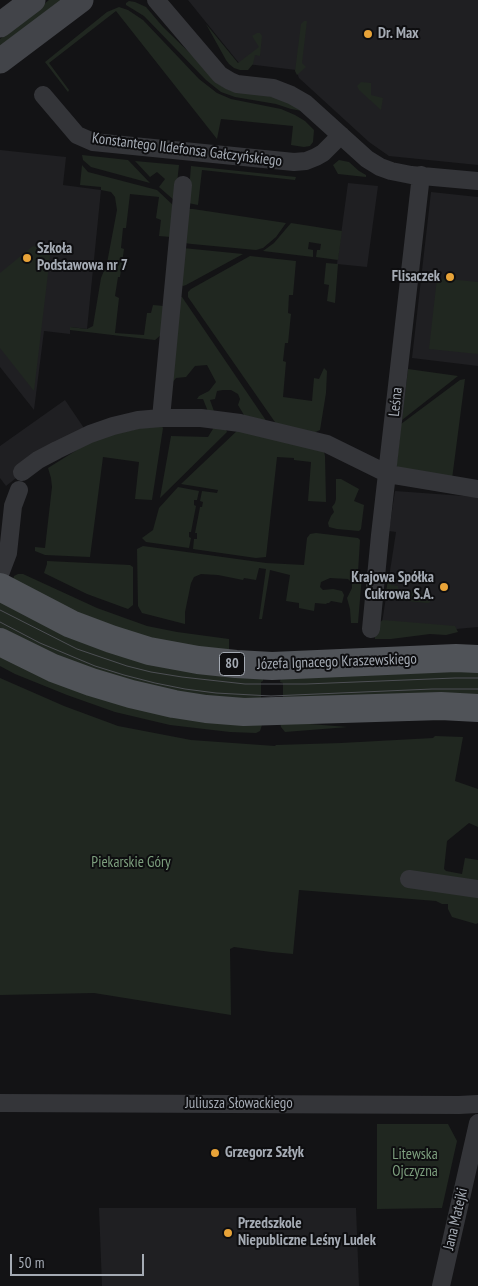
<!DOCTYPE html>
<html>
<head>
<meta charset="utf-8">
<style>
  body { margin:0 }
  #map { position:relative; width:478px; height:1286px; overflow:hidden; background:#131315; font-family:"PT Sans Narrow",sans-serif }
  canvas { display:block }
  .scale { position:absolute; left:10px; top:1254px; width:134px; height:22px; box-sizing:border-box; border:2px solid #a5abb4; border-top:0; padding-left:6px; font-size:15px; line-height:18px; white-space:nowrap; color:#a5abb4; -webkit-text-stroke:4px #0e0e10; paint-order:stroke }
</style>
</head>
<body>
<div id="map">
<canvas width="478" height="1286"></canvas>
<div class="scale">50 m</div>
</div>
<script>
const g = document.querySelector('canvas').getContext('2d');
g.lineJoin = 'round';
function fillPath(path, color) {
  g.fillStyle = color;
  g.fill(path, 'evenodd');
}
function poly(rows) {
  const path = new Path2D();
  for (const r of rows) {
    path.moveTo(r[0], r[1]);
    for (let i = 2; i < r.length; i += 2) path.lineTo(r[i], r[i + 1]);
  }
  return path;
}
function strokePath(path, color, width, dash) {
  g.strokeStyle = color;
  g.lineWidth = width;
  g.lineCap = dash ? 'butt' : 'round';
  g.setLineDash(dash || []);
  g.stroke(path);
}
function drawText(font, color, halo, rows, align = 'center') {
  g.font = font + ' "PT Sans Narrow",sans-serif';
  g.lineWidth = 4;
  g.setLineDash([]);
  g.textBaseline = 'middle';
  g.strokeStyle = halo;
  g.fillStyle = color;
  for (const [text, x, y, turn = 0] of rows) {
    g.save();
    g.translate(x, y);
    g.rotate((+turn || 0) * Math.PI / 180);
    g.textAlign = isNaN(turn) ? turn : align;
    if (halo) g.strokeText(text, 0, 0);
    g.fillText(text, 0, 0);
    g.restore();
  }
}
fillPath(poly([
  [188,0,478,0,478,165,389,156,369,142,299,78,296,70,239,63],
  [0,150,66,157,63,185,101,190,87,329,70,327,70,334,44,331,34,410,0,367],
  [348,183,378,186,367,267,337,264],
  [431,192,478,197,478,366,412,358],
  [65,400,86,431,20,475,6,486,0,478,0,446],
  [395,491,478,497,478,627,380,636,396,532,389,531],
  [99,1208,356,1208,359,1286,102,1286]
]), '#1f1f22');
fillPath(poly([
  [49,0,64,0,0,48,0,39],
  [129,1,135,2,146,7,163,27,195,58,215,82,229,90,275,97,290,103,302,111,291,109,276,104,235,97,221,92,206,80,144,16,126,5,126,3],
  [119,7,128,10,143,20,199,79,217,93,231,99,281,109,295,115,305,121,314,130,313,142,310,146,304,147,291,145,293,126,221,119,217,139,116,11,49,63,69,90,68,92,45,62,107,12],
  [304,21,307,21,302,63,306,67,297,75,295,71,301,24],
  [206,24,238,63,259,47,252,36,257,33,260,33,262,36,260,56,255,55,253,64,248,70,240,70,234,68,229,64,226,60],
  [361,82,371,83,371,95,383,98,381,110,359,90,357,86],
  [82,155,128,160,150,183,91,167,83,160],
  [339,160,349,162,359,171,366,175,366,177,338,174,333,165],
  [135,161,179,165,175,201,159,187,165,179,157,172,150,177],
  [82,165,88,172,157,190,175,207,171,237,159,236,161,220,156,218,159,197,130,194,126,228,123,228,121,248,124,249,120,277,118,277,115,296,119,298,115,333,144,335,147,313,151,313,153,305,164,306,162,334,155,340,70,330,70,327,87,329,93,326,101,278,107,263,117,210,115,197,111,192,101,190,101,187,80,185],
  [191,166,296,177,295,180,202,170,198,205,188,203],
  [188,209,193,209,286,223,276,237,263,248,256,250,192,244,184,243],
  [291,223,342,231,338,260,316,257,317,250,320,250,321,244,309,242,308,249,313,250,313,257,263,251,274,243],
  [33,246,51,248,34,391,0,348,0,273],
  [183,248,243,254,186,285,183,286,181,285],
  [250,256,296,261,293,295,289,295,288,313,291,314,288,343,285,343,283,361,286,362,283,397,312,401,314,378,319,379,324,368,327,371,326,393,320,430,309,435,277,425,188,297,188,292,191,289],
  [326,263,338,264,335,303,327,301,329,285,324,284],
  [437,278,478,282,478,354,429,349],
  [180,297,182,297,267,422,247,420,238,405,240,399,238,394,231,390,223,390,217,391,215,399,210,400,215,414,209,414,203,399,197,399,199,396,209,391,216,382,207,365,195,366,186,377,176,378,172,383],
  [408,369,458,376,402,420],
  [465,379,452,479,396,470,401,424,460,380],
  [160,424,163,428,152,500,135,499,139,462,103,457,90,557,45,555,35,551,35,547,45,548,52,487,51,478,48,468,96,438],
  [216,424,224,425,227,432,160,498,171,436,208,437],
  [240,428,324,451,325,456,326,502,308,501,311,462,294,460,294,458,277,457,266,557,256,558,193,549,194,539,197,539,197,533,195,533,200,507,202,507,203,502,200,501,202,491,217,493,218,490,181,484],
  [336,479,341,479,359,489,354,501,364,505,361,529,359,531,337,529,329,527,328,523,331,516,334,512,332,507,335,503,336,499],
  [178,487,199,491,197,500,194,500,194,505,196,506,191,532,189,532,189,537,191,538,189,548,146,542,142,538,153,530,159,508],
  [316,533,358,538,360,540,358,572,362,575,358,623,351,623,350,609,347,598,352,588,352,583,348,579,330,578,321,582,320,587,323,590,333,589,342,591,344,595,342,603,331,601,329,603,327,603,326,604,315,603,314,611,299,608,299,603,286,601,290,575,270,570,262,619,259,619,266,569,259,568,256,580,244,578,243,580,218,575,201,574,194,577,191,583,185,612,185,624,142,613,138,606,137,549,143,546,266,563,304,565,307,538,310,534],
  [47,561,130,565,133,567,133,605,128,609,87,594,44,573,47,564],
  [389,573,393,574,391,585,398,586,398,589,432,595,430,602,428,603,385,599],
  [18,574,23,574,97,608,147,626,177,632,229,639,229,654,189,649,100,625,13,579,14,576],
  [0,599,263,676,263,681,261,682,261,703,185,695,88,671,0,629],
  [383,620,455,626,458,632,446,635,430,634,391,639,375,639,374,631,377,624],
  [0,656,262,725,260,731,256,733,230,732,170,725,115,712,67,695,15,674,0,666],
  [478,668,478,694,283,699,283,683,280,682,281,676],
  [0,678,64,706,118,726,191,740,275,746,276,745,341,743,433,738,435,736,463,737,455,781,478,789,478,827,469,823,447,841,444,869,446,871,462,874,465,858,478,860,478,923,476,924,452,917,448,909,448,904,442,904,436,901,299,890,293,954,271,952,234,947,230,949,231,1015,94,993,0,995],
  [280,723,297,723,348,727,285,732,281,727],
  [377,1124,448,1124,457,1141,442,1208,377,1209]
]), '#202720');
strokePath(poly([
  [156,0,220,75,230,81,237,84,273,88,291,95,305,103,367,159,380,167,391,171,411,175,478,181],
  [43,95,77,135,93,142,294,162,306,161,316,157,323,153,341,135],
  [161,418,183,185],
  [22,472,38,460,57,450,90,434,113,426,138,420,161,418,201,418,240,423,327,444,388,474,478,489],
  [0,574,8,553,13,506,19,490],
  [371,629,380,535,421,175],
  [409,879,478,889],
  [0,1103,459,1105,478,1104],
  [441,1286,478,1123]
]), '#343539', 18);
strokePath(poly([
  [0,25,33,0],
  [0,61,81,0]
]), '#424449', 25);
strokePath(poly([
  [0,587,71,624,111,639,149,651,198,660,236,664,272,666,456,658,478,659],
  [0,642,53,668,91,682,131,694,174,704,206,709,244,712,441,706,478,708]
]), '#505358', 28);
strokePath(poly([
  [0,610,77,649,127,666,151,672,182,677,245,684,306,684,455,678,478,678],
  [0,622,40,643,95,666,124,675,155,683,185,689,216,693,271,696,432,689,478,689]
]), '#4d4f54', 1);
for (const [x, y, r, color] of [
  [368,34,5,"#e8a338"],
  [27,258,5,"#e8a338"],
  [450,277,5,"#e8a338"],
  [444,587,5,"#e8a338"],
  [215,1153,5,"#e8a338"],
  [228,1233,5,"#e8a338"]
]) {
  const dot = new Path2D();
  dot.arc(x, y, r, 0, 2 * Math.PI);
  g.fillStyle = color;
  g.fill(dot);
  strokePath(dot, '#0e0e10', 2);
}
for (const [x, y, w] of [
  [232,664,25]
]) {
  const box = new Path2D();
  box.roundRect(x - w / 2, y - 11.5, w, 23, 4);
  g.fillStyle = '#0e0e10';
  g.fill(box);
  strokePath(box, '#a5abb4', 1);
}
drawText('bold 14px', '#a5abb4', null, [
  ["80",232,664]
]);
drawText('bold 15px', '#a5abb4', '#0e0e10', [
  ["Dr. Max",378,34],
  ["Szkoła",37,249],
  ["Podstawowa nr 7",37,266],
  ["Flisaczek",440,277,"right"],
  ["Krajowa Spółka",434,578,"right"],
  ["Cukrowa S.A.",434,595,"right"],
  ["Grzegorz Szłyk",225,1153],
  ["Przedszkole",238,1224],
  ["Niepubliczne Leśny Ludek",238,1241]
], 'left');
drawText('15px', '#a5abb4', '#0e0e10', [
  ["Konstantego Ildefonsa Gałczyńskiego",187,150,7],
  ["Leśna",396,402,-84],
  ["Józefa Ignacego Kraszewskiego",337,662,-2],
  ["Juliusza Słowackiego",239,1104],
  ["Jana Matejki",456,1219,-77]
]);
drawText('15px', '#7d9f7e', '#0e0e10', [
  ["Piekarskie Góry",131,863],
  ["Litewska",415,1155],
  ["Ojczyzna",415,1172]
]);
</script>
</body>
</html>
